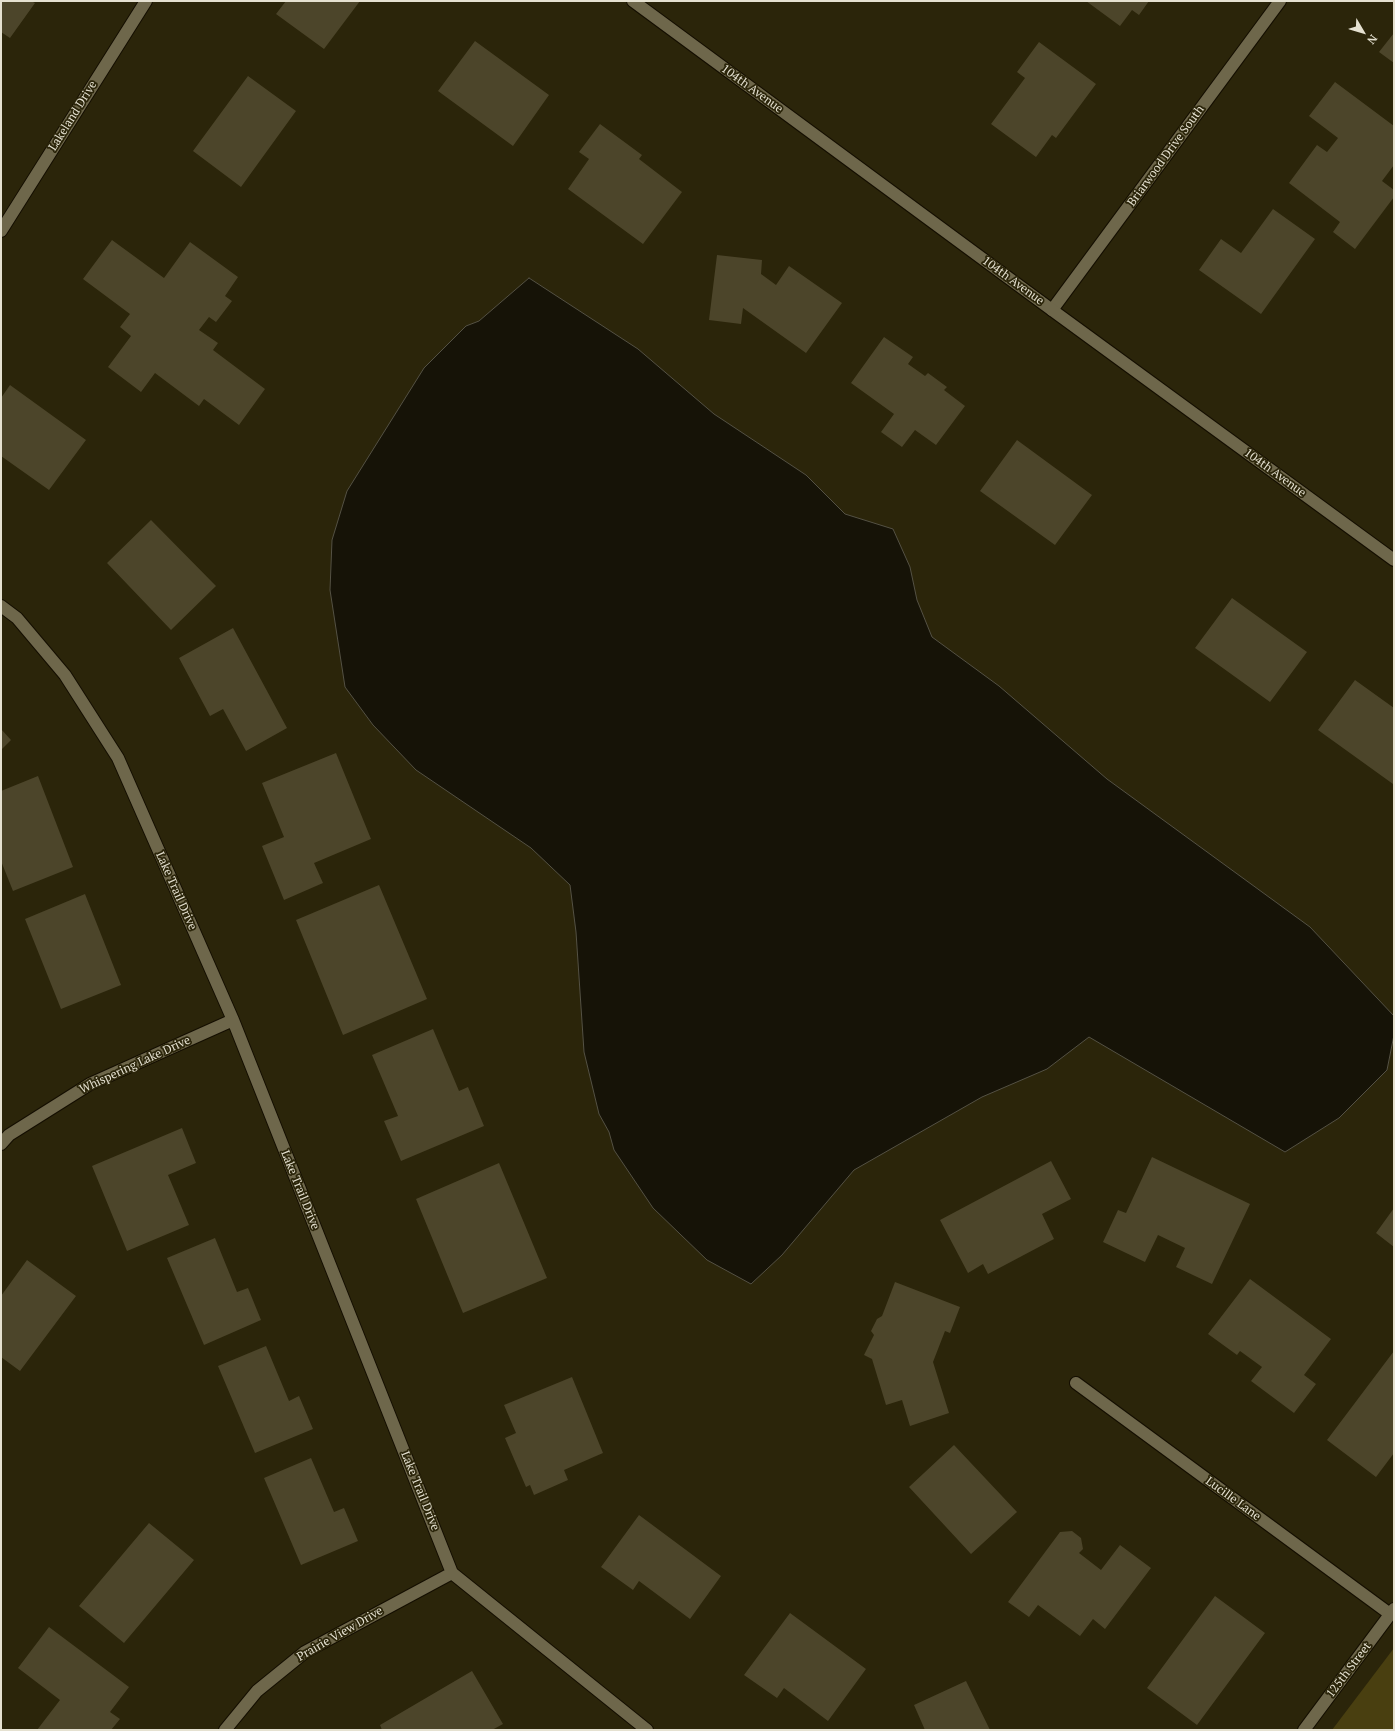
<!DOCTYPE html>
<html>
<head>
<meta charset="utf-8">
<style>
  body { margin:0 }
  #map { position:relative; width:1395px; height:1731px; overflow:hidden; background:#2b250a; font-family:"PT Serif",serif }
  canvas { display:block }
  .frame { position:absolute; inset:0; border:2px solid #e5e1d1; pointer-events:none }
  .north { position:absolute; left:1343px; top:12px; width:40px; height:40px; -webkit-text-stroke:3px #2b250a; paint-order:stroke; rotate:128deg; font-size:11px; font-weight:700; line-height:16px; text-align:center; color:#e5e1d1 }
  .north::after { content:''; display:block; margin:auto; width:14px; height:18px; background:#e5e1d1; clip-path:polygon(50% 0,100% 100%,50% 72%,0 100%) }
</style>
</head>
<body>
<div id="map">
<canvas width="1395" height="1731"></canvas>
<div class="frame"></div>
<div class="north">N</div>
</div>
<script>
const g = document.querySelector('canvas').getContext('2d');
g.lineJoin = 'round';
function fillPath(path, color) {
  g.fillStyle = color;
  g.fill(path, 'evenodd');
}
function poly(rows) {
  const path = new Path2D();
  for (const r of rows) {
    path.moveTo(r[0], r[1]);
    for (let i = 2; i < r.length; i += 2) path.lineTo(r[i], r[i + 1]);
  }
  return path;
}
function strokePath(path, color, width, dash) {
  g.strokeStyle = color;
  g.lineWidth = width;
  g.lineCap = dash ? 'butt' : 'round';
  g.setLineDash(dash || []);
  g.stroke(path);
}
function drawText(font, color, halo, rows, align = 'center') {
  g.font = font + ' "PT Serif",serif';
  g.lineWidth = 3.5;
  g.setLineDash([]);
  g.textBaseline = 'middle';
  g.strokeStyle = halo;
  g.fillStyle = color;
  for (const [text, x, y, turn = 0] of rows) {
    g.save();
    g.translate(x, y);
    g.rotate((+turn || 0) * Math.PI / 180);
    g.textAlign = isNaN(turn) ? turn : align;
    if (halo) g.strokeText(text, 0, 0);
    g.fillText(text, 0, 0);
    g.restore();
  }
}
fillPath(poly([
  [1394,1648,1394,1730,1332,1730]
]), '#493f10');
const water = poly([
  [529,278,638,349,714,414,806,475,845,514,893,529,910,567,917,600,932,637,999,686,1107,779,1310,927,1394,1016,1394,1035,1387,1070,1339,1118,1285,1152,1089,1037,1047,1069,982,1097,854,1170,782,1255,751,1284,707,1260,653,1208,614,1150,609,1132,599,1114,584,1052,576,932,570,885,531,848,416,770,373,725,345,687,330,590,332,540,347,491,424,368,466,326,479,321,529,278]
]);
fillPath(water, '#161307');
strokePath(water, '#545144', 1);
fillPath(poly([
  [1,1,31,1,35,3,10,38,1,32],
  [286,1,360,1,324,49,276,14],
  [1086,1,1149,1,1139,15,1132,10,1120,26],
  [1394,33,1394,63,1379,52],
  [475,41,549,95,513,146,438,91],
  [1039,42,1096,84,1056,138,1052,135,1036,157,991,124,1025,78,1017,72],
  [248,76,296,111,241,187,193,151],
  [1335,82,1394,126,1394,165,1382,181,1394,190,1394,197,1355,249,1333,232,1340,222,1289,183,1317,145,1327,152,1338,138,1309,116],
  [600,124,642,155,639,159,682,192,643,244,568,189,589,159,579,152],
  [1273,209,1315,239,1261,314,1199,270,1221,239,1241,253],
  [112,240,164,278,190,242,238,277,225,296,232,301,216,322,209,317,199,330,218,343,213,350,265,389,239,425,204,399,199,406,155,373,141,392,108,367,131,336,120,327,130,314,83,279],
  [717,255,762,260,761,274,776,285,789,266,842,303,806,353,743,308,741,324,709,320],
  [884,337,913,357,908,364,925,376,928,373,947,387,944,390,965,406,936,445,915,430,902,447,881,432,894,414,851,383],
  [10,385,86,440,49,490,1,456,1,398],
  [1017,440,1092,495,1055,545,980,491],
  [151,520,216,586,171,630,107,563],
  [1232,598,1307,652,1270,702,1195,648],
  [233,628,287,728,246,751,223,709,210,716,179,658],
  [1355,680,1394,708,1393,784,1318,730],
  [1,729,11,740,1,750],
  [336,753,371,839,314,863,323,883,284,900,262,846,284,837,262,783],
  [38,776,73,867,13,891,1,861,1,791],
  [379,885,427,999,343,1035,296,920],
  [85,894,121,985,61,1009,25,919],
  [433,1029,459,1091,468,1087,484,1126,401,1161,384,1121,398,1116,372,1055],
  [182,1128,196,1163,168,1175,189,1225,127,1251,92,1166],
  [1152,1157,1250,1204,1212,1284,1176,1267,1185,1248,1158,1235,1145,1262,1103,1242,1118,1210,1126,1213],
  [1051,1161,1071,1199,1042,1214,1054,1239,988,1274,983,1264,968,1273,940,1220],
  [499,1163,547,1278,463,1313,416,1199],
  [1394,1208,1394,1247,1376,1233],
  [215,1238,237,1292,248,1288,261,1320,204,1345,167,1258],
  [27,1260,76,1296,20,1371,1,1357,1,1296],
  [1250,1279,1331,1339,1304,1375,1316,1384,1294,1413,1251,1381,1262,1367,1240,1351,1237,1355,1208,1334],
  [895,1282,960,1307,950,1333,945,1331,933,1362,949,1413,910,1426,902,1400,886,1405,872,1359,864,1355,874,1335,871,1331,877,1319,882,1316],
  [266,1346,289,1401,299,1396,313,1429,255,1453,218,1366],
  [1394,1351,1394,1453,1376,1477,1327,1440],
  [572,1377,603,1453,564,1470,568,1480,534,1495,530,1485,526,1487,505,1438,516,1433,504,1405],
  [954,1445,1017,1512,971,1554,909,1487],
  [311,1458,334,1512,344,1508,358,1541,301,1565,264,1478],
  [639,1515,721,1576,690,1619,639,1581,633,1590,601,1567],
  [149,1523,194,1560,124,1643,79,1606],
  [1072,1531,1081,1538,1083,1549,1079,1553,1101,1570,1120,1545,1151,1568,1105,1629,1093,1619,1080,1636,1038,1605,1029,1617,1008,1602,1060,1532],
  [1215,1596,1265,1633,1197,1725,1147,1688],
  [790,1613,866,1669,828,1721,784,1688,777,1698,744,1675],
  [49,1627,129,1687,110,1712,120,1719,111,1730,37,1730,60,1700,18,1668],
  [472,1671,503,1724,492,1730,382,1730,380,1725],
  [966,1681,990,1730,925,1730,914,1705]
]), '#4c452a');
const minor = poly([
  [1,231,146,1],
  [1052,310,1280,1],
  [1,606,17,618,65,675,118,758,233,1020,452,1573,647,1730],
  [1,1144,9,1135,90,1084,233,1020],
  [1076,1383,1390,1614],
  [225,1730,257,1691,305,1652,452,1573],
  [1304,1730,1394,1609]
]);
const tertiary = poly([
  [633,1,1052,310,1394,560]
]);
strokePath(minor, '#140e00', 14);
strokePath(tertiary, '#140e00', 14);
strokePath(minor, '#6e674b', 12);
strokePath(tertiary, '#6e674b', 12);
drawText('12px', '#e5e1d1', '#2b250a', [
  ["104th Avenue",752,89,36],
  ["Lakeland Drive",73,116,-58],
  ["Briarwood Drive South",1166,156,-54],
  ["104th Avenue",1013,281,36],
  ["104th Avenue",1275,473,36],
  ["Lake Trail Drive",176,891,66],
  ["Whispering Lake Drive",135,1065,-25],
  ["Lake Trail Drive",300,1190,68],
  ["Lake Trail Drive",420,1491,68],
  ["Lucille Lane",1233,1499,36],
  ["Prairie View Drive",340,1634,-30],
  ["125th Street",1349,1670,-53]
]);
</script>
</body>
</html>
